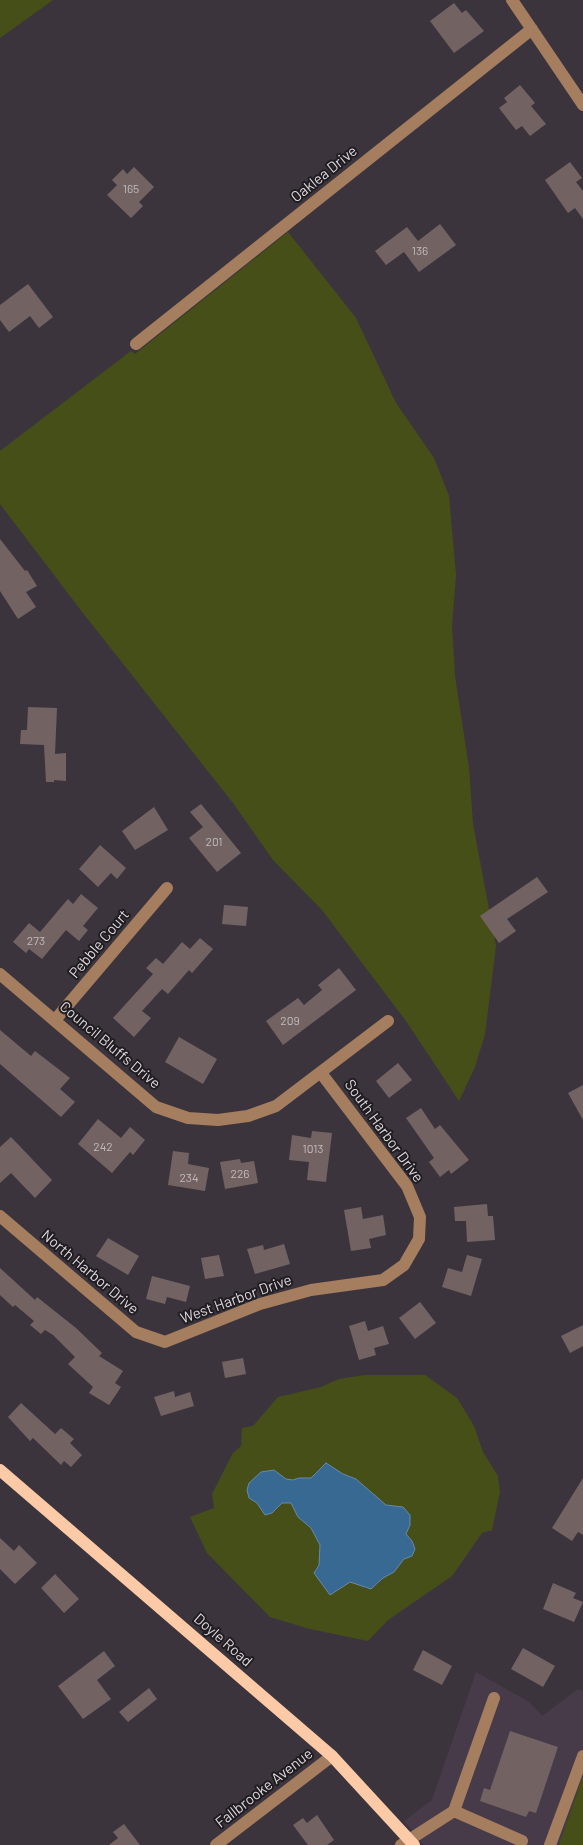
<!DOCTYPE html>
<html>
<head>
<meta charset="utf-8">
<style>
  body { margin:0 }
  canvas { display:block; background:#3b343d }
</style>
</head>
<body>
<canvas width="583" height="1845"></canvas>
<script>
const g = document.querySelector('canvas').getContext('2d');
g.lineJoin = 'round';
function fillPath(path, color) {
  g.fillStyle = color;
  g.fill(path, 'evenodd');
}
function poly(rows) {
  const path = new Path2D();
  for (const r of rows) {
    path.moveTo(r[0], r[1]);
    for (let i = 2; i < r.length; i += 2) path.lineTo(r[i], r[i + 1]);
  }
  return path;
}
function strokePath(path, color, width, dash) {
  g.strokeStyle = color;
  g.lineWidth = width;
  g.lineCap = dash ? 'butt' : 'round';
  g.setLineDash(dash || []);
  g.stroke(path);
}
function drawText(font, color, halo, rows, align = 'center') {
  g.font = font + ' Barlow,sans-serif';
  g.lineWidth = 4;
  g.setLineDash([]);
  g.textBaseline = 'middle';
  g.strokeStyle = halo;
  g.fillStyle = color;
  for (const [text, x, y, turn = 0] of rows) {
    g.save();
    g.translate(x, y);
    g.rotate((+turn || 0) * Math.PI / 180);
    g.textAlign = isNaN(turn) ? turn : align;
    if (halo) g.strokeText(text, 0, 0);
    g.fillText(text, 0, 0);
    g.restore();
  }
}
fillPath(poly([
  [476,1672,529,1702,542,1716,578,1689,583,1691,583,1776,559,1845,424,1845,404,1821,432,1800]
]), '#473b4a');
fillPath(poly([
  [0,0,53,0,0,38],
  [288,232,356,318,396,403,434,458,449,496,456,575,452,626,455,676,469,768,473,824,496,946,485,1034,475,1067,459,1101,406,1021,322,910,273,860,233,803,83,613,0,504,0,451,131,351,135,354],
  [365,1375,425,1375,457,1398,474,1426,483,1452,498,1476,500,1492,492,1530,482,1533,452,1576,388,1620,368,1641,310,1629,270,1617,207,1553,190,1517,214,1508,212,1494,233,1453,241,1446,242,1428,253,1426,278,1397,321,1387,339,1379],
  [274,1470,286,1479,293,1480,299,1478,311,1478,318,1470,334,1470,356,1479,377,1499,386,1505,393,1505,410,1525,406,1534,412,1541,415,1549,412,1556,404,1559,394,1572,383,1578,377,1585,366,1589,359,1583,350,1582,330,1595,315,1569,319,1565,320,1545,311,1528,298,1517,291,1502,282,1503,272,1513,265,1515,257,1503,249,1498],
  [583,1776,583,1845,559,1845]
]), '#474f18');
const water = poly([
  [326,1463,343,1474,356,1479,386,1505,403,1507,410,1515,410,1525,406,1534,412,1541,415,1549,412,1556,404,1559,394,1572,383,1578,371,1589,350,1582,330,1595,314,1573,319,1565,320,1545,311,1528,298,1517,291,1503,282,1503,272,1513,265,1515,257,1503,249,1498,247,1490,249,1483,261,1472,274,1470,286,1479,293,1480,299,1478,311,1478,326,1463]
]);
fillPath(water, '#376993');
strokePath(water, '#688aa9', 1);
fillPath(poly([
  [454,3,462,13,466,10,484,31,454,53,430,21],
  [520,85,535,103,531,106,546,124,530,136,522,126,516,130,499,108,507,102,504,98],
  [570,162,582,178,576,182,583,191,583,219,575,208,568,213,545,180],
  [134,167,154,187,139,202,143,206,131,218,107,195,117,185,112,180,123,169,127,174],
  [440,224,456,245,419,272,404,252,386,265,375,251,407,227,418,241],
  [28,284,53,317,39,328,30,316,9,332,0,320,0,305],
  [0,539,25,571,27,570,37,586,26,592,36,607,18,619,0,591],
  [28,707,57,708,55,754,66,753,66,781,54,780,54,782,46,782,44,745,20,744,21,730,27,730],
  [201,804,241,853,217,872,189,838,203,827,190,812],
  [154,807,168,830,135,850,122,831],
  [100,845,126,868,117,879,111,873,98,887,79,869],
  [537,877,548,892,507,919,516,931,499,943,480,916],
  [81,894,98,908,83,926,88,930,79,941,66,930,42,959,29,949,26,953,13,942,29,923,40,932,68,899,73,904],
  [224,905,248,907,246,926,222,924],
  [200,938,213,949,192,973,189,970,168,994,162,989,142,1011,151,1018,134,1037,113,1018,153,974,146,968,156,958,163,964,182,942,190,949],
  [339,968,356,990,283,1045,266,1021,298,998,304,1005,322,990,318,985],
  [0,1030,31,1056,35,1051,70,1078,60,1089,75,1102,61,1117,0,1064],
  [179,1037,217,1059,203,1084,165,1062],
  [398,1063,412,1080,389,1098,376,1081],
  [583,1085,583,1120,568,1093],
  [421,1108,435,1129,440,1125,469,1160,451,1174,449,1170,440,1177,429,1162,434,1158,406,1118],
  [98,1119,121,1138,130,1127,145,1140,133,1155,130,1152,112,1173,78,1144],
  [312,1131,332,1133,326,1182,307,1180,309,1162,289,1160,292,1135,311,1138],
  [11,1137,52,1180,35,1198,11,1173,0,1183,0,1147],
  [173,1151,189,1153,188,1164,209,1168,205,1191,168,1185],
  [240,1159,241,1163,254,1161,258,1183,225,1189,220,1162],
  [487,1204,488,1216,493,1216,495,1240,467,1242,466,1221,455,1221,454,1207],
  [361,1207,363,1219,383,1215,386,1235,369,1239,371,1248,351,1251,344,1210],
  [108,1238,139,1256,128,1275,96,1256],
  [284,1244,290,1264,255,1274,247,1249,263,1245,264,1250],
  [219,1255,224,1276,205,1279,201,1258],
  [467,1255,482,1259,471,1296,442,1287,448,1268,462,1272],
  [0,1268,35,1300,37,1297,76,1328,102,1353,99,1356,123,1371,115,1383,121,1387,109,1405,89,1393,93,1387,68,1364,75,1357,53,1335,45,1330,41,1334,30,1325,34,1321,15,1305,13,1307,0,1295],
  [152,1276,190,1286,186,1302,167,1297,165,1304,146,1299],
  [420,1302,436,1323,415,1339,399,1318],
  [365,1321,368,1331,383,1326,389,1344,374,1348,376,1355,359,1360,349,1326],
  [583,1325,583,1346,570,1353,561,1336],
  [243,1358,246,1374,225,1378,222,1362],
  [174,1391,175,1397,190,1392,194,1406,161,1416,154,1397],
  [21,1403,55,1434,61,1428,74,1439,70,1443,82,1455,71,1467,64,1461,61,1465,33,1438,30,1441,8,1417],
  [583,1478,583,1535,578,1532,572,1541,552,1528],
  [0,1538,14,1551,19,1545,37,1563,15,1584,0,1569],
  [55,1574,79,1599,64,1613,41,1588],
  [553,1583,576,1593,573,1598,583,1602,574,1622,543,1609],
  [523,1648,555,1666,543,1687,511,1669],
  [423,1650,452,1666,442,1685,413,1670],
  [104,1651,115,1666,97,1680,111,1699,83,1719,58,1686],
  [149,1688,157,1699,128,1722,119,1712],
  [510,1731,558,1747,536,1813,529,1811,526,1817,480,1801,484,1788,490,1790],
  [317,1815,334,1840,327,1845,308,1845,293,1825,303,1818,307,1823],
  [124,1824,140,1845,109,1845,118,1838,113,1832]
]), '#726362');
strokePath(poly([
  [512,0,583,105],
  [136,344,532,29],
  [0,974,156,1107,188,1118,218,1120,248,1116,276,1106,388,1021],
  [55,1020,167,888],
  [0,1216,136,1332,165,1342,260,1304,311,1290,383,1280,404,1265,419,1239,420,1217,407,1186,321,1073],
  [454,1811,494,1698],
  [216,1845,332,1756],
  [401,1845,454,1811,522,1841],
  [550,1845,583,1756]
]), '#a57d5f', 12);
strokePath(poly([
  [0,1470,332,1756,414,1845]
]), '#fccaa6', 12);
drawText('12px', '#c2babe', null, [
  ["165",131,189],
  ["136",420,251],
  ["201",214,842],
  ["273",36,941],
  ["209",290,1021],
  ["242",103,1147],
  ["1013",313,1149],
  ["226",240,1174],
  ["234",189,1178]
]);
drawText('15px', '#dcd7dd', '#201d21', [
  ["Oaklea Drive",324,174,-39],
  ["Pebble Court",99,944,-50],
  ["Council Bluffs Drive",110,1045,40],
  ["South Harbor Drive",384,1131,54],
  ["North Harbor Drive",90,1272,40],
  ["West Harbor Drive",236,1299,-20],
  ["Doyle Road",223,1640,41],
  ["Fallbrooke Avenue",264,1788,-38]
]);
</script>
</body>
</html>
